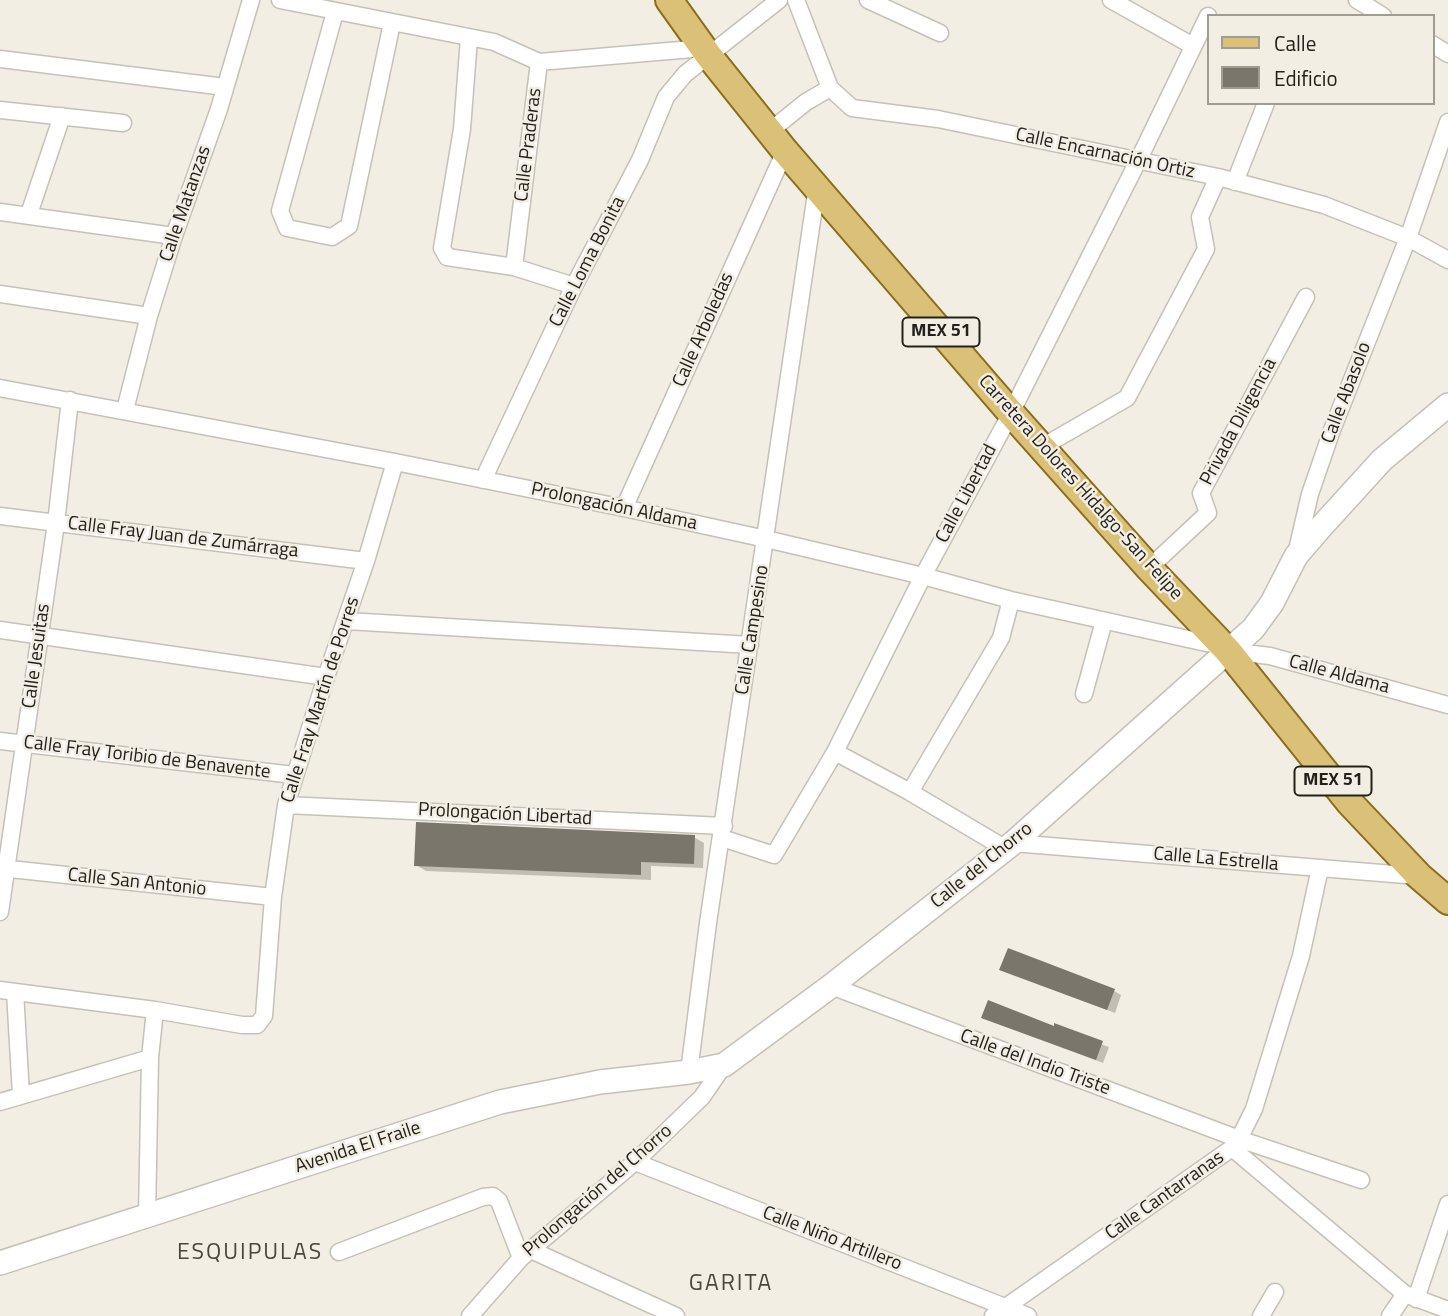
<!DOCTYPE html>
<html>
<head>
<meta charset="utf-8">
<style>
  body { margin:0 }
  #map { position:relative; width:1448px; height:1316px; overflow:hidden; background:#f3eee3; font-family:"Titillium Web",sans-serif }
  canvas { display:block }
  .legend { position:absolute; left:1207px; top:14px; width:228px; height:91px; box-sizing:border-box; background:#f3eee3; border:2px solid #9f9c93; margin:0; padding:9px 12px; list-style:none; font-size:21px; color:#22211c }
  .legend li { display:flex; align-items:center; gap:14px; height:35px }
  .legend b { width:35px; border:2px solid #9f9c93 }
</style>
</head>
<body>
<div id="map">
<canvas width="1448" height="1316"></canvas>
<ul class="legend">
<li><b style="height:9px;background:#dbc177"></b>Calle</li>
<li><b style="height:19px;background:#7a766c"></b>Edificio</li>
</ul>
</div>
<script>
const g = document.querySelector('canvas').getContext('2d');
g.lineJoin = 'round';
function fillPath(path, color) {
  g.fillStyle = color;
  g.fill(path, 'evenodd');
}
function poly(rows) {
  const path = new Path2D();
  for (const r of rows) {
    path.moveTo(r[0], r[1]);
    for (let i = 2; i < r.length; i += 2) path.lineTo(r[i], r[i + 1]);
  }
  return path;
}
function strokePath(path, color, width, dash) {
  g.strokeStyle = color;
  g.lineWidth = width;
  g.lineCap = dash ? 'butt' : 'round';
  g.setLineDash(dash || []);
  g.stroke(path);
}
function drawText(font, color, halo, rows, align = 'center') {
  g.font = font + ' "Titillium Web",sans-serif';
  g.lineWidth = 5;
  g.setLineDash([]);
  g.textBaseline = 'middle';
  g.strokeStyle = halo;
  g.fillStyle = color;
  for (const [text, x, y, turn = 0] of rows) {
    g.save();
    g.translate(x, y);
    g.rotate((+turn || 0) * Math.PI / 180);
    g.textAlign = isNaN(turn) ? turn : align;
    if (halo) g.strokeText(text, 0, 0);
    g.fillText(text, 0, 0);
    g.restore();
  }
}
fillPath(poly([
  [694,837,704,843,703,868,651,866,651,880,426,871,416,865],
  [1009,973,1114,991,1121,995,1115,1013],
  [983,1018,1055,1028,1109,1047,1103,1063]
]), '#0003');
fillPath(poly([
  [416,822,695,835,694,864,641,862,641,875,414,866],
  [1008,948,1115,989,1107,1010,999,970],
  [988,1000,1054,1026,1054,1023,1103,1041,1096,1060,981,1018]
]), '#7a766c');
const street = poly([
  [280,0,494,42,539,62],
  [796,0,830,88,852,108,938,119,1218,177,1324,205,1408,238,1448,260],
  [868,0,940,33],
  [1111,0,1193,46],
  [1357,0,1383,16],
  [335,12,280,211,287,228,332,237,349,226,392,23],
  [469,38,462,129,442,248,447,257,514,267,574,286],
  [1432,44,1448,54],
  [0,59,225,87],
  [539,62,704,48],
  [0,110,123,123],
  [770,131,806,102,830,88],
  [1235,182,1266,103],
  [0,212,174,236],
  [29,214,62,116],
  [514,267,539,62],
  [0,294,149,316],
  [0,388,395,462,624,508,766,539,923,576,1011,600,1220,646],
  [125,410,149,316,174,236,219,109,251,0],
  [1042,447,1127,398,1206,249,1200,217,1218,177],
  [483,480,574,286,640,160,666,97,685,74,779,0],
  [624,508,785,151],
  [0,516,366,561],
  [1297,550,1310,494,1332,430,1408,238,1448,122],
  [1149,568,1208,513,1201,493,1306,297],
  [347,621,750,645],
  [0,630,326,677],
  [1228,651,1270,656,1448,705],
  [1084,694,1104,621],
  [0,741,294,775],
  [835,752,910,792,1006,849],
  [910,792,1001,638,1011,600],
  [286,805,724,826],
  [722,838,774,855,835,752,923,576,1011,413,1139,159,1208,16],
  [1013,843,1418,876],
  [0,868,273,897],
  [0,912,56,523,70,400],
  [831,986,1239,1139,1361,1180],
  [0,990,155,1010,242,1025,257,1025,264,1016,273,897,286,805,326,677,366,561,395,462],
  [15,992,21,1095],
  [689,1072,708,923,817,187],
  [0,1102,150,1058],
  [1232,1148,1405,1294,1448,1310],
  [635,1162,1028,1316],
  [147,1216,150,1058,155,1010],
  [531,1250,676,1316],
  [339,1252,483,1197,493,1196,499,1201,521,1258],
  [1416,1299,1448,1204],
  [470,1316,521,1258,635,1162,702,1097,724,1065],
  [993,1316,1232,1148,1239,1139,1254,1109,1301,956,1320,868],
  [1261,1316,1275,1292],
  [1390,1316,1405,1294]
]);
const secondary = poly([
  [0,1263,500,1102,600,1082,689,1072,724,1065,831,986,1013,843,1228,651,1253,629,1272,603,1296,556,1321,527,1382,460,1448,405]
]);
const primary = poly([
  [669,0,709,56,785,151,1011,413,1149,568,1228,651,1350,803,1419,876,1448,901]
]);
strokePath(street, '#c6c1b6', 19);
strokePath(secondary, '#c6c1b6', 26);
strokePath(primary, '#8b6e1c', 30);
strokePath(street, '#fff', 16);
strokePath(secondary, '#fff', 23);
strokePath(primary, '#dbc177', 26);
for (const [x, y, w] of [
  [941,332,77],
  [1333,781,77]
]) {
  const box = new Path2D();
  box.roundRect(x - w / 2, y - 14.5, w, 29, 5);
  g.fillStyle = '#f3eee3';
  g.fill(box);
  strokePath(box, '#22211c', 2);
}
drawText('bold 18px', '#22211c', null, [
  ["MEX 51",941,332],
  ["MEX 51",1333,781]
]);
drawText('19px', '#22211c', '#f3eee3', [
  ["Calle Praderas",529,145,-83],
  ["Calle Encarnación Ortiz",1105,154,12],
  ["Calle Matanzas",186,204,-71],
  ["Calle Loma Bonita",588,262,-63],
  ["Calle Arboledas",704,330,-66],
  ["Calle Abasolo",1347,393,-69],
  ["Privada Diligencia",1239,422,-62],
  ["Carretera Dolores Hidalgo-San Felipe",1080,488,48],
  ["Calle Libertad",967,494,-62],
  ["Prolongación Aldama",614,507,12],
  ["Calle Fray Juan de Zumárraga",183,538,7],
  ["Calle Campesino",753,630,-81],
  ["Calle Jesuitas",37,656,-82],
  ["Calle Aldama",1339,675,15],
  ["Calle Fray Martín de Porres",321,700,-72],
  ["Calle Fray Toribio de Benavente",147,758,7],
  ["Prolongación Libertad",505,815,3],
  ["Calle La Estrella",1216,860,5],
  ["Calle del Chorro",982,866,-39],
  ["Calle San Antonio",137,883,6],
  ["Calle del Indio Triste",1035,1063,20],
  ["Avenida El Fraile",358,1148,-18],
  ["Prolongación del Chorro",598,1191,-41],
  ["Calle Cantarranas",1165,1196,-35],
  ["Calle Niño Artillero",832,1239,21]
]);
g.letterSpacing = '2px';
drawText('23px', '#4a463d', '#f3eee3', [
  ["ESQUIPULAS",250,1253],
  ["GARITA",731,1284]
]);
g.letterSpacing = '0px';
</script>
</body>
</html>
